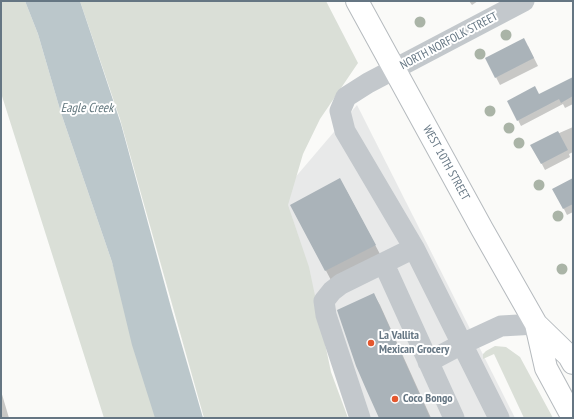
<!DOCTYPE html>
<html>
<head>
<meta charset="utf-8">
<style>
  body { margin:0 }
  #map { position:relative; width:574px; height:419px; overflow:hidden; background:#fafaf8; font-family:"PT Sans Narrow",sans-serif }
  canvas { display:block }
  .frame { position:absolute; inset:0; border:2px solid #657683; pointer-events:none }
</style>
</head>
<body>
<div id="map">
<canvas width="574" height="419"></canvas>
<div class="frame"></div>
</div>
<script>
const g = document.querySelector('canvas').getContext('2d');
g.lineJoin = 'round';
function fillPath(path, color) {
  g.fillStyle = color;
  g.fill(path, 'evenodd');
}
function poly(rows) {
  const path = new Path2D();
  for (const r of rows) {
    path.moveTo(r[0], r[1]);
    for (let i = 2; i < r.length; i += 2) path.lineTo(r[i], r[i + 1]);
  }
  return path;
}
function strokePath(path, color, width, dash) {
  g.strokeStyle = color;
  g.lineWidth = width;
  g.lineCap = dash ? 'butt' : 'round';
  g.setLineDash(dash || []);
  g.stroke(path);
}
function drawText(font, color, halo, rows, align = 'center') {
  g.font = font + ' "PT Sans Narrow",sans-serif';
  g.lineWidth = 4;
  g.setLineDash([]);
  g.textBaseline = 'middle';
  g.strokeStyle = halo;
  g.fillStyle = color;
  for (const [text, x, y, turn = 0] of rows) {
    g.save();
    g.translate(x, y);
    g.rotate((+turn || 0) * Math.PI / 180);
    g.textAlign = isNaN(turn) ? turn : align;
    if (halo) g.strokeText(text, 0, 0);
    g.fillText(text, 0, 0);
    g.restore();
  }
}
fillPath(poly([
  [357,105,515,418,351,418,281,194]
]), '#e8e9e9');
fillPath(poly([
  [1,1,25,1,38,34,61,113,112,262,157,418,104,418,1,93],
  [80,1,326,1,358,63,320,119,303,154,288,205,309,267,331,372,348,418,204,418,120,119],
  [495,346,506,347,520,357,553,418,524,418,494,354,483,359,483,354,486,351]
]), '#dadfd7');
fillPath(poly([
  [25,1,80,1,121,124,172,311,203,418,155,418,132,345,112,262,61,113,38,34]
]), '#bbc7cb');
fillPath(poly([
  [469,1,478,1,472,5],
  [528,46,538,66,500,85,486,58],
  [573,82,573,104,565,108,563,104,521,126,518,120,539,95],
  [573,127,573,152,569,154,570,157,545,170,532,145],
  [573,179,573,212,567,215,554,189],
  [346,190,381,256,332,282,291,205],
  [374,295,380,305,431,418,380,418],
  [1,391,9,418,1,418]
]), '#0003');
fillPath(poly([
  [524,38,534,58,495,78,485,58],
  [573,77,573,96,561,103,559,99,517,121,507,101,535,86,539,94],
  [558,131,568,150,541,164,530,145],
  [340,178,376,245,325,271,290,205],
  [573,178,573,204,563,209,552,189],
  [374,293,384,315,430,418,379,418,366,389,356,366,337,310]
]), '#aab3b9');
const major = poly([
  [357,1,482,229,536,324,569,356,573,363],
  [536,324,546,368,573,418]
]);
strokePath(major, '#b5babe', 24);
strokePath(poly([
  [384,264,454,418],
  [428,362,462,344,501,326,536,324],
  [360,418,326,315,324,301,332,291,341,284,414,248],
  [499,418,414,248,345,131,340,111,346,97,368,83,524,1]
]), '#c3c8cc', 21);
strokePath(major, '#fff', 22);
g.fillStyle = '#aab4a7';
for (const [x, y] of [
  [420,22],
  [506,35],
  [480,54],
  [490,111],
  [509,128],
  [519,143],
  [539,185],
  [558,216],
  [562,269]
]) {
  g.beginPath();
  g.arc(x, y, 5.5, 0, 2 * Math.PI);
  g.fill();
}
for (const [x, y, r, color] of [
  [371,343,4,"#e4572e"],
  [395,399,4,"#e4572e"]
]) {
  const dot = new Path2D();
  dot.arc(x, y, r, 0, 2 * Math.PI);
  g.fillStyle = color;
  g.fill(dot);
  strokePath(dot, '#fff', 1.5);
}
drawText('12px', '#657683', '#fff', [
  ["NORTH NORFOLK STREET",449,41,-28],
  ["WEST 10TH STREET",446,163,61]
]);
drawText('bold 12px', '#657683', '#fff', [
  ["La Vallita",379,336],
  ["Mexican Grocery",379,350],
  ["Coco Bongo",403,399]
], 'left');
drawText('italic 13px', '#60757c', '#fff', [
  ["Eagle Creek",87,108]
]);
</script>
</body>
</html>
